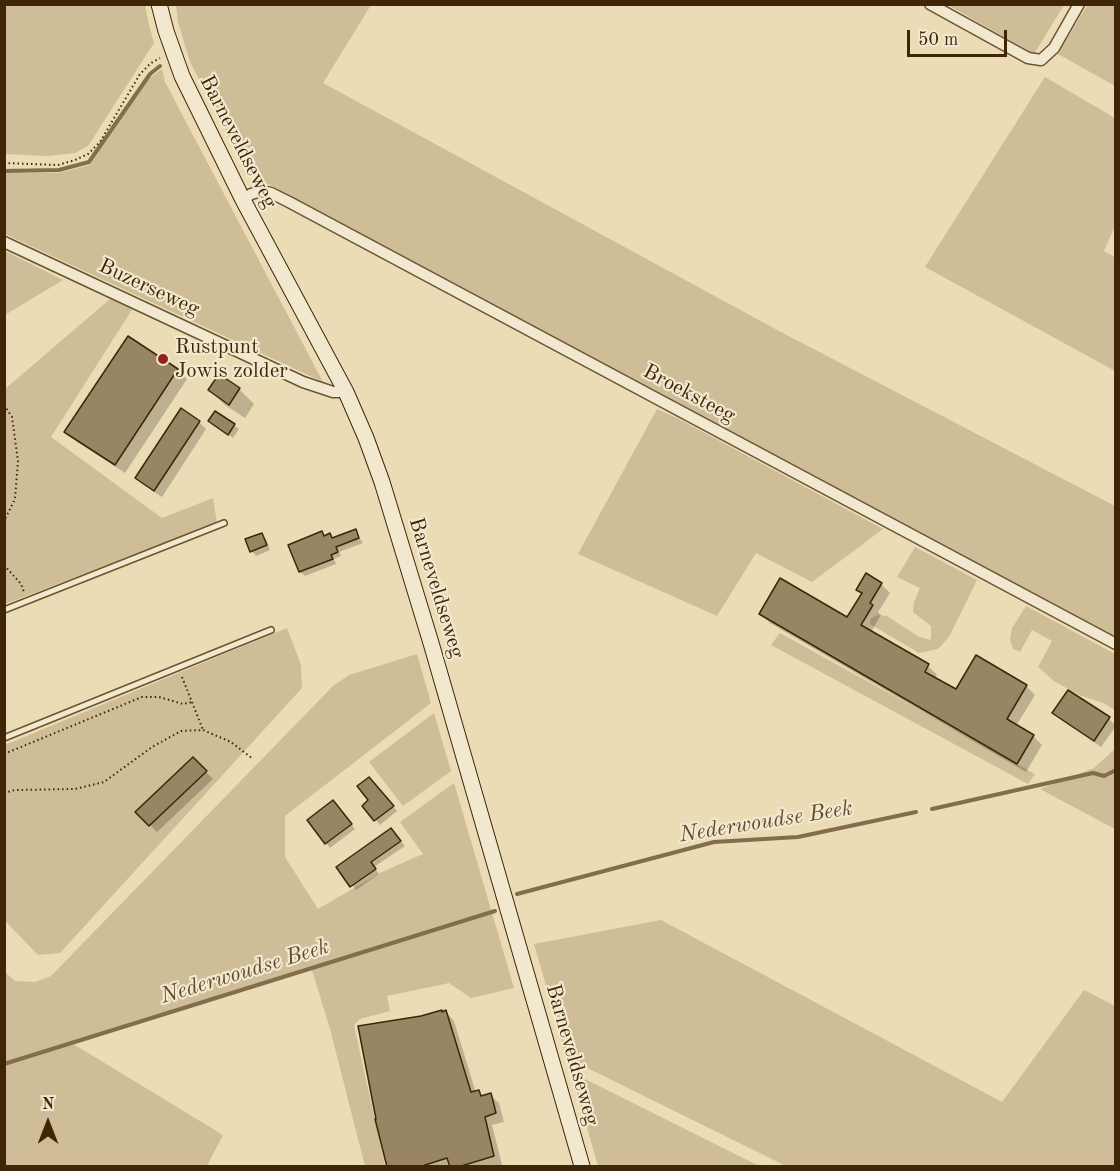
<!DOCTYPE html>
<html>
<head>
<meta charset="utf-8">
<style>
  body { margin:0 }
  #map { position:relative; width:1120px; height:1171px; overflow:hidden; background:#ebdcb5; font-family:"Old Standard TT",serif }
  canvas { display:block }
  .frame { position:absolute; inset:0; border:6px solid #3e2607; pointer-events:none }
  .north { position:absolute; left:18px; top:1093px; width:60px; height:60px; -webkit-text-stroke:4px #f2e8cf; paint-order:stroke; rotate:0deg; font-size:16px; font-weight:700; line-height:24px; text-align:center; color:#3e2607 }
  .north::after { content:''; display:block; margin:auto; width:21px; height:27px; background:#3e2607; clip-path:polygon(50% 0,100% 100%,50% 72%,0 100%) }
  .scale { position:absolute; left:907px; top:30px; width:100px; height:27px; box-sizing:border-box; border:3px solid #3e2607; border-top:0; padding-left:8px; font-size:18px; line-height:21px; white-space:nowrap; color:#3e2607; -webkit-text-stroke:4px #f2e8cf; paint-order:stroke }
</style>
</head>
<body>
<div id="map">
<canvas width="1120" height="1171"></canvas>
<div class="frame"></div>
<div class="north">N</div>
<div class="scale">50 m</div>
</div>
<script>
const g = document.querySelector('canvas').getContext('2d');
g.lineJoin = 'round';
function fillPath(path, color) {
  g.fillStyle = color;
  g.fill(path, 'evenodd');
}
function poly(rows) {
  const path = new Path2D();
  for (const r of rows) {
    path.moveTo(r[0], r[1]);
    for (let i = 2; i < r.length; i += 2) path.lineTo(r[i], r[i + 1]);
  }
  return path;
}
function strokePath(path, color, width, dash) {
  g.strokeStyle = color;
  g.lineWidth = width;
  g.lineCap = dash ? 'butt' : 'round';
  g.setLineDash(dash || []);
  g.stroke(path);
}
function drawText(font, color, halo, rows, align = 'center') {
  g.font = font + ' "Old Standard TT",serif';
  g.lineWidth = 4.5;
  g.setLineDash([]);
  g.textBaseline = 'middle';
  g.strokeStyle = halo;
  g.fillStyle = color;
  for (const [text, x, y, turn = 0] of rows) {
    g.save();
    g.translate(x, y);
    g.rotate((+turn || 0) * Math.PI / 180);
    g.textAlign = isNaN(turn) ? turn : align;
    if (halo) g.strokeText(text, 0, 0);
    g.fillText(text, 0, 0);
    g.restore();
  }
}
fillPath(poly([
  [5,4,145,5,149,25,154,43,88,146,75,153,48,156,5,154],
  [1088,4,1115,5,1115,86,1058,54],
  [176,5,371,5,323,83,779,331,1115,506,1115,638,248,173,190,62,178,22],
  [948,5,1064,4,1064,5,1034,54],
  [162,69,165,82,323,382,5,234,5,173,59,173,90,165,148,79],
  [1045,77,1115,118,1115,226,1104,251,1115,257,1115,371,925,267],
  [4,251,5,251,63,280,5,315],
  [110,299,133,308,51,437,162,518,213,498,217,523,5,604,5,389],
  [657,409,677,418,883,529,812,582,756,553,717,616,578,554],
  [915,547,977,580,949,637,938,649,919,653,870,624,870,619,877,615,887,616,919,637,931,640,931,626,913,612,914,602,920,588,897,577],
  [1026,606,1115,654,1115,710,1103,703,1079,695,1054,681,1038,667,1052,641,1032,630,1020,652,1013,649,1010,639,1012,628],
  [287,628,301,665,302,688,60,953,38,955,5,921,4,834,6,827,4,811,5,745],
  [780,633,1035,774,1028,784,771,645],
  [417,654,431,703,285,816,285,857,318,909,382,872,423,854,400,822,454,783,514,988,471,998,449,983,387,996,390,1011,360,1019,354,1025,385,1166,365,1166,330,1029,311,967,70,1042,223,1135,207,1166,5,1166,5,972,15,981,35,982,51,976,333,686,349,675],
  [434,713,451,771,403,806,369,762],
  [1115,749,1115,829,1040,789,1094,768],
  [661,920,1002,1102,1084,990,1115,1006,1115,1166,786,1166,567,1058,534,944],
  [571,1072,759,1166,598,1166]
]), '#cebd97');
fillPath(poly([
  [177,370,187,379,125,473,76,441,66,432],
  [220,376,239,389,254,404,245,418,225,405,210,390],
  [210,421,234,425,239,429,233,438],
  [199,422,206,429,162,497,144,485,137,478],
  [355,531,363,543,339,552,341,556,334,559,336,564,305,576,300,572,290,545,321,533,325,537,330,535,334,539],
  [261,535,266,539,270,550,256,556,252,551],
  [881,584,890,593,878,612,881,615,871,632,928,666,937,675,935,679,956,691,1026,686,1035,695,1016,726,1033,736,1042,745,1026,772,770,623,761,614,848,619,863,595,857,590],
  [1054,713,1109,719,1116,726,1101,747,1061,720],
  [193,759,213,779,157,832,137,812],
  [373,783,397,811,380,825,364,806,370,800],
  [337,806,355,829,330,848,326,843],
  [395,834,405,846,374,867,379,874,356,890,338,867],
  [446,1012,454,1021,476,1093,479,1092,483,1097,490,1095,499,1103,504,1122,492,1125,502,1165,496,1166,389,1166]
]), '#0003');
strokePath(poly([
  [4,171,59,170,89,162,150,74,160,66],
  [932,809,1093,773,1104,776,1116,770],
  [517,894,714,842,798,837,916,812],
  [4,1064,495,911]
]), '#826e4c', 4);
const building = poly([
  [128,336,178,369,115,465,64,432,128,336],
  [219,374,240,388,229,405,208,390,219,374],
  [181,408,200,421,154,491,135,478,181,408],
  [215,411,235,424,228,435,208,421,215,411],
  [356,529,359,538,336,547,338,552,331,555,333,559,299,572,288,545,322,531,324,536,330,533,332,538,356,529],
  [262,533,267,545,250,552,245,539,262,533],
  [866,573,882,583,870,603,873,605,861,625,929,664,925,672,956,689,976,655,1027,685,1007,719,1034,735,1017,764,759,614,780,578,847,617,862,593,856,590,866,573],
  [1068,690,1110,717,1094,741,1052,713,1068,690],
  [193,757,207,771,149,826,135,812,193,757],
  [369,777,394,806,374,821,362,806,368,800,357,786,369,777],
  [333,800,352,824,325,844,307,820,333,800],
  [391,828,401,841,371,862,376,869,350,887,336,867,391,828],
  [442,1010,442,1012,446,1010,471,1092,479,1090,481,1096,491,1093,496,1113,485,1117,494,1156,458,1167,450,1167,447,1158,419,1167,387,1167,375,1119,376,1119,358,1026,421,1016,442,1010]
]);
fillPath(building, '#988561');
strokePath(building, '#3e2607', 1.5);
const service = poly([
  [4,610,224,523],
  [4,738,271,630]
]);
const minor = poly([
  [930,4,1028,58,1041,60,1054,48,1079,4],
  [243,200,251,194,262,191,271,193,289,202,1116,644],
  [4,242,303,382,333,392,346,392]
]);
const secondary = poly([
  [159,4,166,31,182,76,243,200,346,392,366,438,382,482,431,643,582,1166]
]);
strokePath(service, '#695432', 8);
strokePath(minor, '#695432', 13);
strokePath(secondary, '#3e2607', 17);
strokePath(poly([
  [4,163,58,165,75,160,88,154,100,142,140,74,151,63,160,58],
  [4,405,12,417,18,461,15,499,4,521],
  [4,565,21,584,24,592],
  [182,677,203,730],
  [4,754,142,697,159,697,183,704,192,702],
  [4,793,15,790,75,789,104,782,152,747,181,731,203,730,231,742,253,759]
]), '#3e2607', 2, [1.5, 3]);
strokePath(service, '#f2e8cf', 5);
strokePath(minor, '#f2e8cf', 10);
strokePath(secondary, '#f2e8cf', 15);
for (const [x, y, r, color] of [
  [163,359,6,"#8f2418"]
]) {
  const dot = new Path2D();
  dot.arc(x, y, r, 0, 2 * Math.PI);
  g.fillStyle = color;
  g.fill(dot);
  strokePath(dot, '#f2e8cf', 2);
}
drawText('21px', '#3e2607', '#f2e8cf', [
  ["Barneveldseweg",238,142,63],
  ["Buzerseweg",149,288,25],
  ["Broeksteeg",689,394,28],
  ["Barneveldseweg",436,588,73],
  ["Barneveldseweg",572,1055,74]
]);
drawText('21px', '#3e2607', '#f2e8cf', [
  ["Rustpunt",175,347],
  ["Jowis zolder",175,371]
], 'left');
drawText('italic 22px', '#604a2a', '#f2e8cf', [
  ["Nederwoudse Beek",766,822,-9],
  ["Nederwoudse Beek",245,972,-17]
]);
</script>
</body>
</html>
